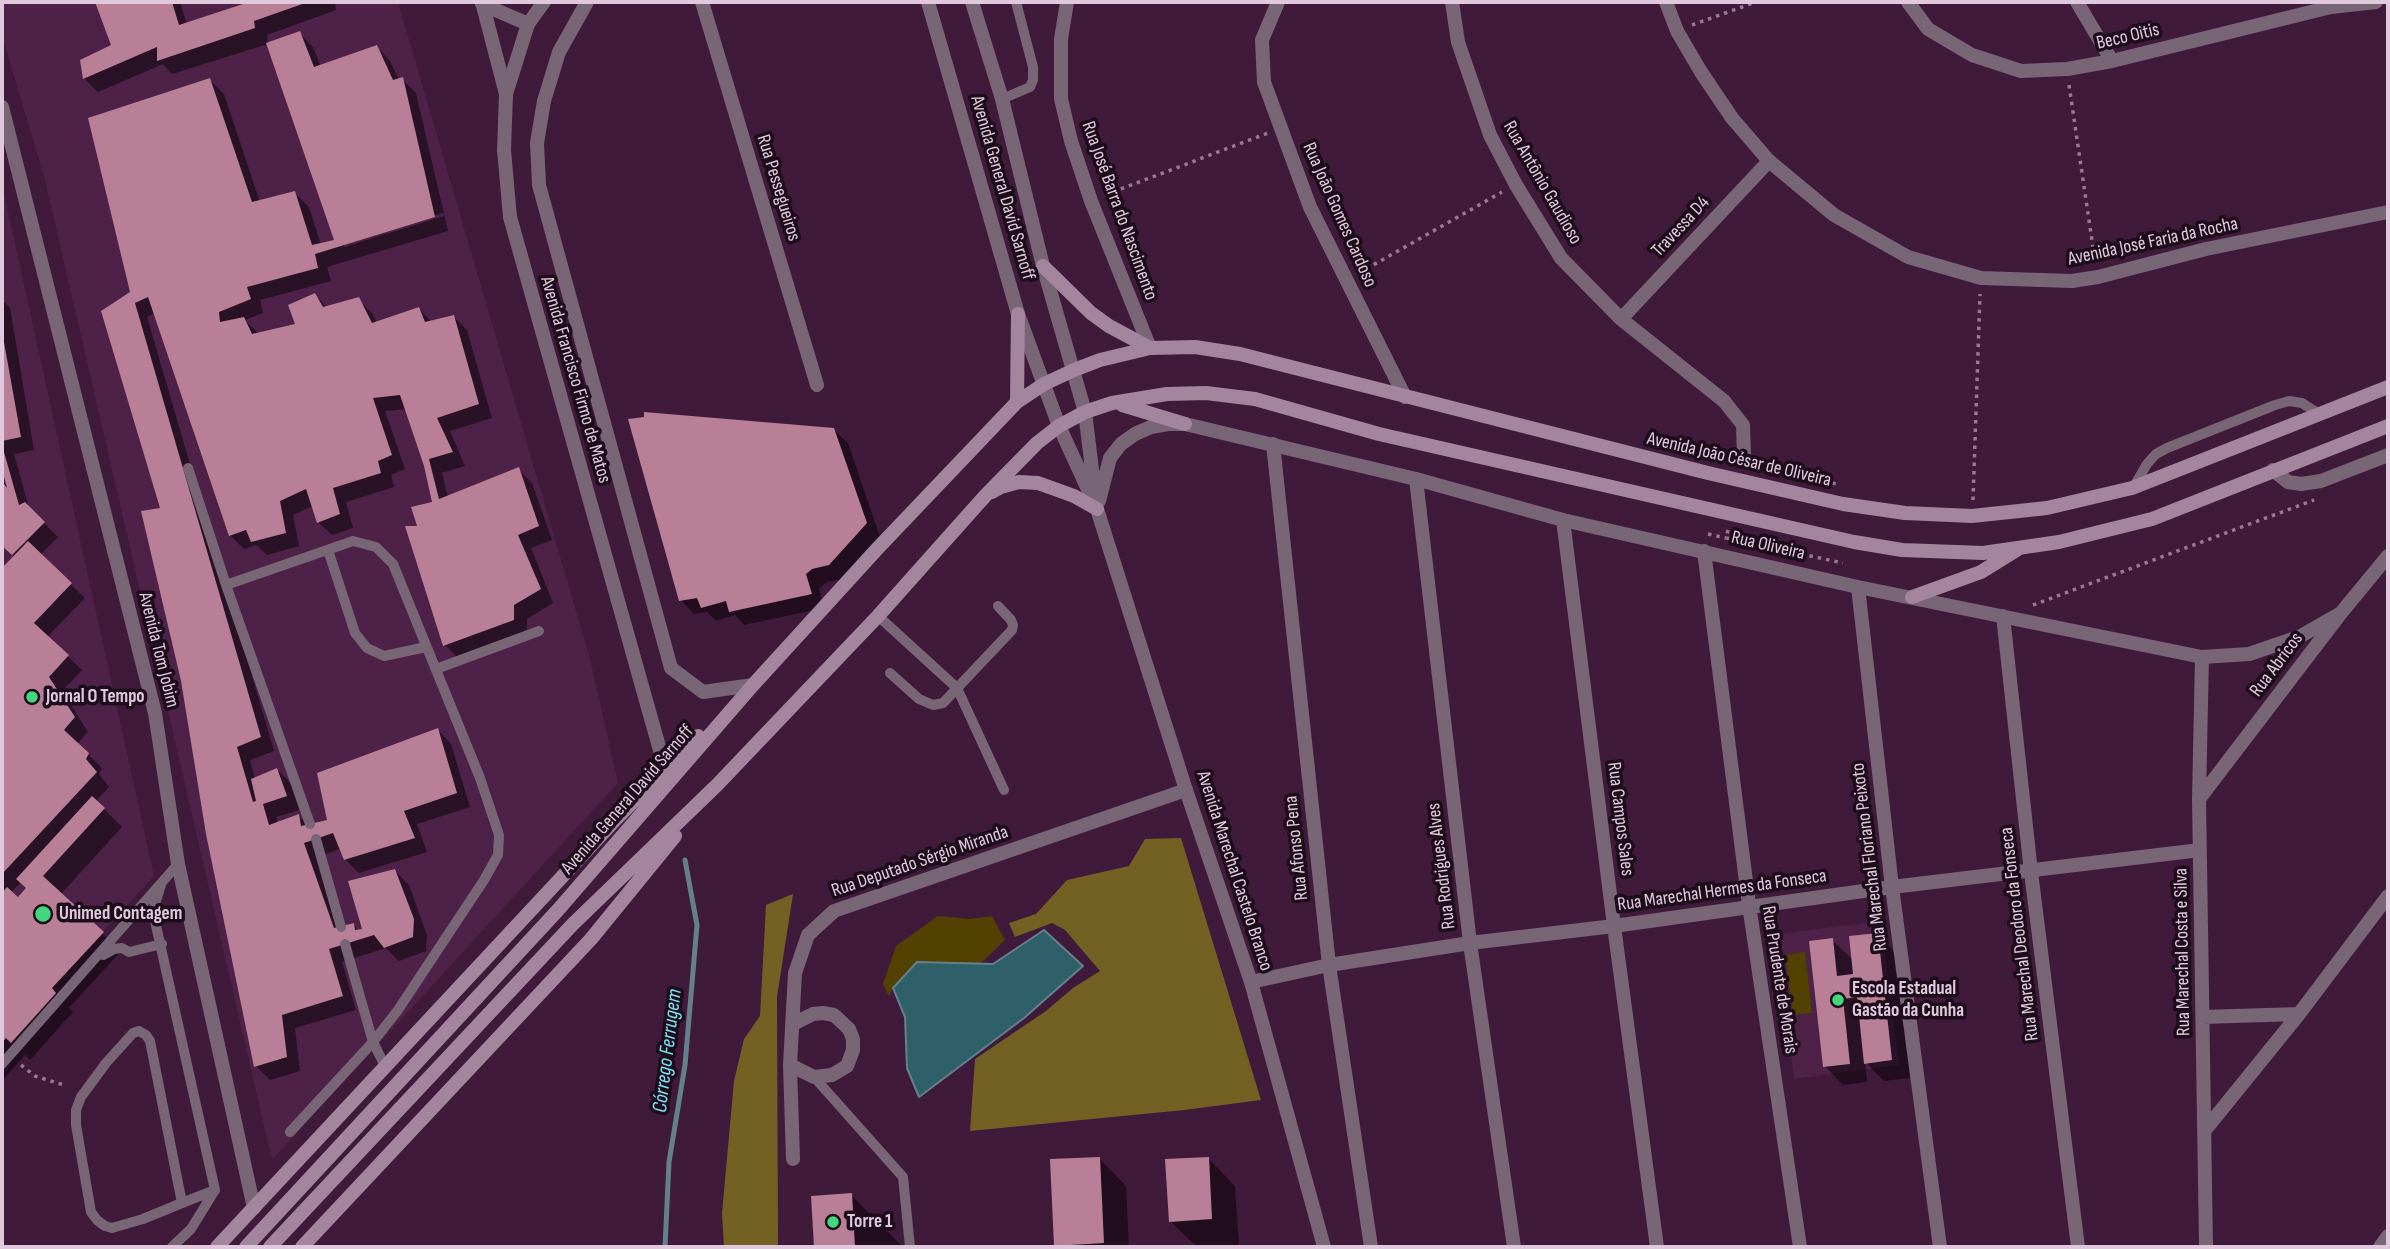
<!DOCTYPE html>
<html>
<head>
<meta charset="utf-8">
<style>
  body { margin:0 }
  #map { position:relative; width:2390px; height:1249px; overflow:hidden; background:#401a3b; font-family:"Sofia Sans Condensed",sans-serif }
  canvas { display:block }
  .frame { position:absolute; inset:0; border:4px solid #e1c9dd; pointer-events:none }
</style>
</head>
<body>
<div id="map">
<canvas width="2390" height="1249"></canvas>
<div class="frame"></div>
</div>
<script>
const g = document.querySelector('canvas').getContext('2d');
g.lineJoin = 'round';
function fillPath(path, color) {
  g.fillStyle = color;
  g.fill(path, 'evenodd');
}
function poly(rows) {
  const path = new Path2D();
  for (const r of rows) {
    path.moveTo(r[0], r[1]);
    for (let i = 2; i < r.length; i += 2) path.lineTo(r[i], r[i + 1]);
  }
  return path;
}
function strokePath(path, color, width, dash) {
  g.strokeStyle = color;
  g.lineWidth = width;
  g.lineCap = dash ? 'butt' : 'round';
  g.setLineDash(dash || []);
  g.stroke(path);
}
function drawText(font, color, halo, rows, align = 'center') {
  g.font = font + ' "Sofia Sans Condensed",sans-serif';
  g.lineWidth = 7;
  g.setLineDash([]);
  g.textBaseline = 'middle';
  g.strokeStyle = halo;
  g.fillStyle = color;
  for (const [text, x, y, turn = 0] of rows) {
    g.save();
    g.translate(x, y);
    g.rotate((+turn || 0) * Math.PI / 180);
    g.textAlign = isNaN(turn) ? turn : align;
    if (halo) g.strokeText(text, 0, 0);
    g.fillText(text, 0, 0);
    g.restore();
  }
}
fillPath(poly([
  [2,2,398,2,590,659,618,783,272,1160,44,176,2,36],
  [2,184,154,876,2,1041],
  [1881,921,1899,1065,1794,1079,1777,934]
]), '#4d2148');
fillPath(poly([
  [938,916,969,919,992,916,1005,940,980,964,917,962,893,988,889,996,883,984,896,946],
  [1805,952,1812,1013,1793,1015,1785,955]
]), '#524100');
fillPath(poly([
  [1181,838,1261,1100,1184,1110,970,1131,975,1059,1046,1011,1073,988,1100,971,1065,930,1052,923,1015,937,1009,923,1036,914,1067,880,1129,866,1145,839],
  [793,894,777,997,778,1247,724,1247,722,1213,734,1081,744,1039,760,1016,766,905]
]), '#736123');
const water = poly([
  [1044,930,1083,966,1024,1018,919,1097,907,1068,905,1017,893,988,917,962,993,964,1044,930]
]);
fillPath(water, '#2f606a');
strokePath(water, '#64808c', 2);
fillPath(poly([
  [97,2,180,2,187,24,254,2,335,2,336,10,267,35,268,44,172,74,163,64,98,92,84,78,113,46],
  [299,33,313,47,321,67,377,47,390,61,399,80,402,79,416,93,448,231,327,267,331,281,260,300,263,313,245,320,258,333,298,326,315,295,328,308,358,299,372,313,377,323,419,309,432,322,454,317,467,330,492,418,450,431,465,466,442,473,448,497,518,469,532,483,552,540,531,548,553,603,527,619,527,633,458,658,445,645,420,527,435,503,426,466,407,409,385,411,405,469,391,475,394,487,346,502,353,528,332,535,318,522,313,506,293,515,299,546,267,555,256,545,244,549,230,535,155,313,147,317,274,751,250,760,255,779,277,770,291,783,299,810,276,817,278,824,298,816,308,826,329,821,438,730,451,744,470,807,417,824,427,852,359,873,345,859,340,849,317,857,342,928,354,925,359,931,364,930,395,871,409,885,427,935,426,951,399,961,386,948,342,962,356,1010,295,1028,300,1071,270,1080,256,1066,163,510,132,292,210,80,224,94,260,202,295,193,309,207,321,245,337,241],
  [443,213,444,216,344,247,344,243],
  [2,300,10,308,34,450,14,454,29,508,58,537,40,555,85,598,47,637,82,670,62,691,88,732,77,744,102,768,99,774,109,787,96,801,122,827,60,895,121,951,69,1008,73,1012,30,1060,25,1055,2,1081,2,571,15,557,2,544,2,480,10,489,2,463],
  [21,882,28,888,18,899,10,893],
  [833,429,848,443,880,537,843,579,827,582,819,588,824,608,744,625,735,615,716,621,707,612,694,614,681,600],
  [1878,935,1896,953,1910,1078,1884,1081,1865,1062,1867,1082,1843,1085,1825,1066,1832,940,1854,961],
  [1099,1158,1126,1186,1129,1247,1058,1247,1056,1245],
  [1208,1158,1235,1186,1239,1246,1197,1247,1170,1221],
  [851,1195,901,1245,901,1247,816,1247,813,1198]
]), '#0007');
strokePath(poly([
  [665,1247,669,1162,685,1065,697,925,685,860]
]), '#64808c', 5);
fillPath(poly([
  [95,2,172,2,179,25,249,2,308,2,254,21,255,28,157,61,157,47,83,79,80,60,111,45],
  [300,31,314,67,377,45,393,80,403,77,435,217,315,254,318,268,247,287,251,299,219,312,220,322,244,317,252,334,295,324,288,305,315,293,323,307,359,297,372,323,419,307,425,322,454,315,479,404,437,418,453,452,429,459,439,499,519,467,539,526,518,535,541,589,514,605,514,620,443,646,405,526,417,526,411,507,432,502,424,466,400,395,373,398,392,455,378,461,381,473,333,488,340,514,317,523,306,489,280,501,286,533,251,542,246,530,229,536,148,297,135,303,261,737,237,747,253,802,256,801,251,779,277,768,287,796,263,804,269,825,299,814,301,826,327,820,317,773,438,728,457,793,404,811,415,838,344,860,333,833,304,843,334,928,354,923,355,930,362,929,348,881,395,869,414,919,413,937,384,948,374,935,329,949,343,996,282,1015,287,1057,254,1067,206,834,181,681,141,511,160,508,101,311,130,292,88,118,210,78,252,202,295,191,312,245,334,240,266,43],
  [2,331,21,437,2,441],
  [644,412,834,428,867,523,829,565,812,569,806,574,812,594,729,612,726,601,701,608,697,598,679,601,628,419,644,417],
  [2,445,19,505,25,502,45,522,12,555,2,546,2,481,7,488,2,469],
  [28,541,72,583,34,623,69,655,49,677,75,717,64,730,89,753,86,759,97,772,2,874,2,568],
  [92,796,105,808,43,876,104,932,52,988,56,993,11,1043,6,1038,2,1043,2,893,7,887,18,897,26,888,16,879],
  [1878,933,1892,1060,1864,1064,1857,997,1843,999,1850,1064,1823,1067,1809,941,1833,938,1837,976,1853,974,1849,936],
  [1100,1157,1104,1243,1054,1246,1050,1159],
  [1209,1157,1212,1219,1169,1222,1165,1159],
  [852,1193,855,1247,814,1247,811,1196]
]), '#b87f97');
strokePath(poly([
  [1692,25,1756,2],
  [2069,85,2095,261],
  [1105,195,1268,133],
  [1359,273,1502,192],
  [1714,460,1718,451,1728,453],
  [1759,461,1836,484],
  [1973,500,1980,294],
  [1728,530,1726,538,1843,563],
  [1708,534,1726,538],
  [2033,605,2314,500],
  [21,1065,35,1076,64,1085]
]), '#977993', 3.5, [3.5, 5]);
strokePath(poly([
  [1002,99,1030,87,1033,80,1033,67,1016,2],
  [188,468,226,585,310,824],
  [2133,488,2147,464,2156,454,2167,448,2275,405,2289,401,2302,403,2319,414],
  [328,550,355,633,367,648,384,656,426,647],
  [226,585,353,541,376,547,393,564,480,778,499,835,498,855,484,880,398,1010,373,1042,386,1068],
  [878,616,957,688,1004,790],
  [436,669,539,631],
  [890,673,919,699,933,705,943,703,1012,630,1013,625,1011,620,998,606],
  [316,839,341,927],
  [161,885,154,907,155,921,215,1190,182,1203,143,1219,112,1228,105,1226,97,1220,91,1212,76,1125,76,1110,81,1097,106,1063,133,1033,139,1031,146,1035,150,1041,182,1203],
  [103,955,114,949,122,948,129,952,162,944],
  [2,1064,178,864],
  [814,1077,903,1177,910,1247],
  [290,1132,373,1042,345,944],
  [172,1247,191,1229,215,1190]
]), '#786575', 10);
strokePath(poly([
  [1724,401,1743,425,1744,456]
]), '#786575', 14);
strokePath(poly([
  [482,2,506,94],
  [702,2,817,385],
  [1067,2,1061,39,1061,99,1071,141,1091,201,1150,348],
  [1278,2,1262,40,1264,82,1310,207,1405,397],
  [1452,2,1458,42,1490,135,1516,185,1561,258,1621,319,1724,401],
  [1908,2,1928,29,1972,55,2021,71,2067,69,2112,61,2331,7,2376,2],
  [2077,2,2112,61],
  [482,4,528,24],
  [2,107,155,713,178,864,254,1208],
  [1621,319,1769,161],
  [1185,424,1416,479,1563,520,1858,587,2202,657,2249,654,2299,637,2341,613],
  [1273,444,1329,965,1371,1247],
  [2273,470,2288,482,2301,484,2321,481,2388,455],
  [1416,479,1470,943,1514,1247],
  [1563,520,1614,926,1657,1247],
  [1704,551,1749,905,1800,1247],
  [1858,587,1892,887,1940,1247],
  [2003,616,2031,872,2078,1247],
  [2202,657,2199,799,2206,1247],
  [2199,799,2341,613,2388,556],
  [1251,982,1329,965,1470,943,1614,926,1892,887,2200,850],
  [2203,1017,2299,1014],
  [790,1065,814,1077,832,1075,847,1066,853,1050,853,1039,849,1029,834,1015,823,1013,813,1014,793,1024],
  [2205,1130,2299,1014,2388,896],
  [793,1159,790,1065,795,973,808,935,834,911,1186,790]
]), '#786575', 14);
strokePath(poly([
  [544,2,528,24,506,94,504,150,510,217,665,768],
  [587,2,559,52,544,101,537,143,539,185,671,668,703,692,753,685],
  [928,2,1018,314,1059,426,1097,509,1186,790,1251,982,1324,1247],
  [972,2,1002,99,1043,266,1085,412,1095,494],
  [1666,2,1677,31,1701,72,1732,118,1769,161,1834,215,1908,257,1981,278,2072,281,2098,277,2206,249,2388,212],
  [1099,501,1110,458,1121,444,1135,434,1151,427,1168,424,1181,424],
  [2380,1247,2388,1236]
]), '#786575', 14);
strokePath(poly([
  [1043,266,1091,313,1109,326,1150,348],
  [1017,402,1018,314],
  [1122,405,1185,424],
  [992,492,1001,487,1019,482,1038,483,1074,496,1097,509],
  [1912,597,1981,572,2018,549],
  [217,1247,616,819,698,736],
  [246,1247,558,910,753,685,877,549,1017,402,1044,384,1074,370,1100,360,1150,348,1195,347,1240,354,1708,473,1843,504,1905,513,1972,516,2047,508,2132,488,2388,387],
  [270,1247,573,924,717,785,878,616,985,496,1037,443,1059,426,1085,412,1112,403,1167,394,1206,393,1255,399,1379,434,1854,542,1902,550,1983,553,2059,542,2152,519,2388,426],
  [302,1247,591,939,675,836]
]), '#a4859e', 14);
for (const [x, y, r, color] of [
  [32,697,7,"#41d77c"],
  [43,914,9,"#41d77c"],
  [1838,1000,7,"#41d77c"],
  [833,1222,7,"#41d77c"]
]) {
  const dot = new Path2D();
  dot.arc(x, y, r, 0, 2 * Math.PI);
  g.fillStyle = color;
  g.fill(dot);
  strokePath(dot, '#1d0d1b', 2.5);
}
drawText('19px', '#e1c9dd', '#1d0d1b', [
  ["Beco Oitis",2128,37,-13],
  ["Rua Antônio Gaudioso",1542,183,60],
  ["Rua Pessegueiros",778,188,73],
  ["Avenida General David Sarnoff",1002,188,74],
  ["Rua José Barra do Nascimento",1119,211,70],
  ["Rua João Gomes Cardoso",1339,215,66],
  ["Travessa D4",1681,227,-47],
  ["Avenida José Faria da Rocha",2153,242,-12],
  ["Avenida Francisco Firmo de Matos",575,380,74],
  ["Avenida João César de Oliveira",1739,460,13],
  ["Rua Oliveira",1768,546,13],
  ["Avenida Tom Jobim",158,650,76],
  ["Rua Abricos",2277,665,-53],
  ["Avenida General David Sarnoff",628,800,-49],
  ["Rua Campos Sales",1620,819,83],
  ["Rua Afonso Pena",1297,848,-96],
  ["Rua Marechal Floriano Peixoto",1870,857,-97],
  ["Rua Deputado Sérgio Miranda",920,862,-19],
  ["Rua Rodrigues Alves",1442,866,-97],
  ["Avenida Marechal Castelo Branco",1234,871,72],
  ["Rua Marechal Hermes da Fonseca",1722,891,-8],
  ["Rua Marechal Deodoro da Fonseca",2020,934,-97],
  ["Rua Marechal Costa e Silva",2183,952,-91],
  ["Rua Prudente de Morais",1779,980,81]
]);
drawText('bold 19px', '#e1c9dd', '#1d0d1b', [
  ["Jornal O Tempo",46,697],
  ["Unimed Contagem",59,914],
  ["Escola Estadual",1852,989],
  ["Gastão da Cunha",1852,1011],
  ["Torre 1",847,1222]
], 'left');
drawText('italic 21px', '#7ae2f7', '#1d0d1b', [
  ["Córrego Ferrugem",668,1051,-83]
]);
</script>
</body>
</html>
